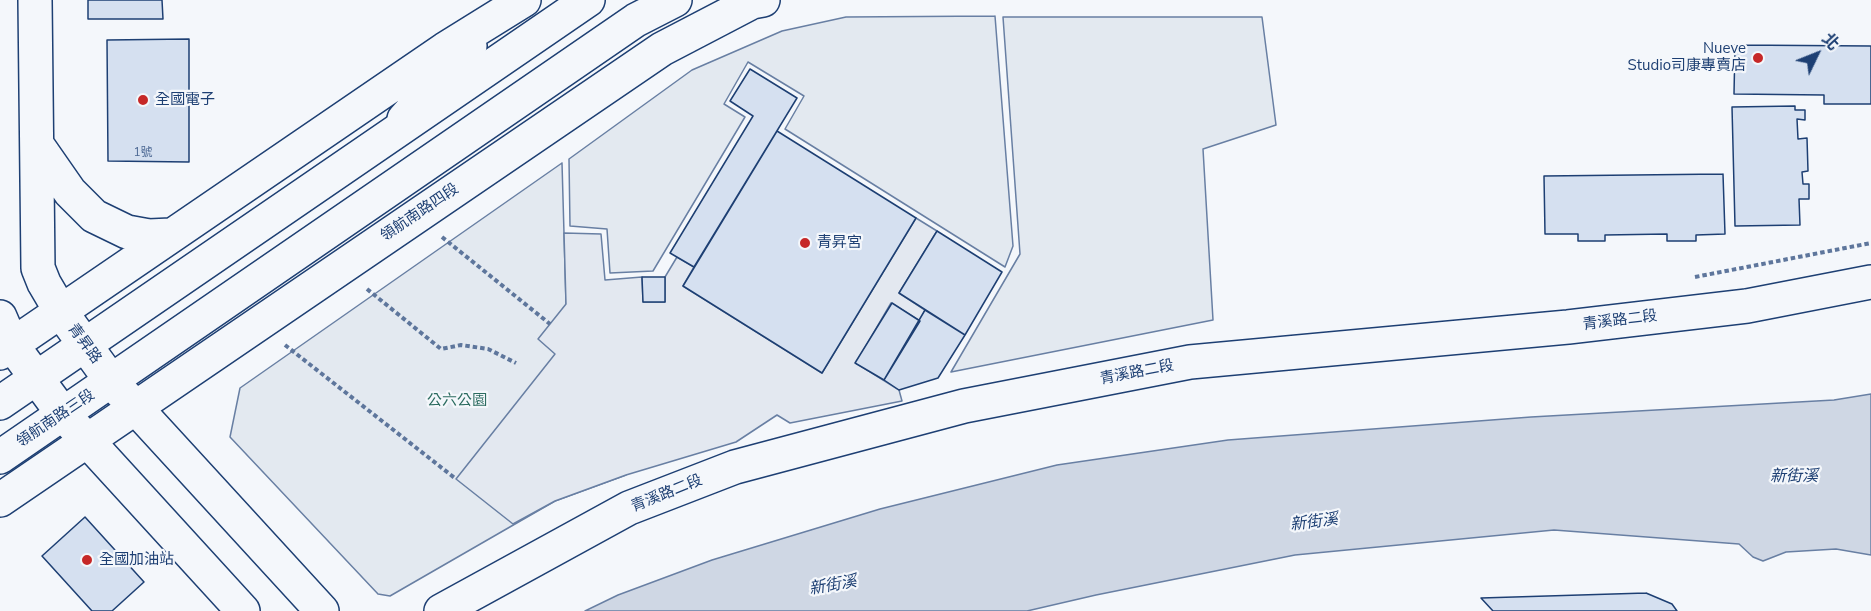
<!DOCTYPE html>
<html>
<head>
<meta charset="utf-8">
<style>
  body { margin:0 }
  #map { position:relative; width:1871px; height:611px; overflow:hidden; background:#f4f7fb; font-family:"Nunito Sans","Noto Sans TC",sans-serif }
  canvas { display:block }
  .north { position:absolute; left:1787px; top:24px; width:60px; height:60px; -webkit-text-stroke:4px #f4f7fb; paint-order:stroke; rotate:47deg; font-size:16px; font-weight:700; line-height:24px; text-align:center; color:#1d3f73 }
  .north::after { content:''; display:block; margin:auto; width:21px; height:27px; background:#1d3f73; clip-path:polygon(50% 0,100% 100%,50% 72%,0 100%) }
</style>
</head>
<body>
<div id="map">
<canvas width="1871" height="611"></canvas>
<div class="north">北</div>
</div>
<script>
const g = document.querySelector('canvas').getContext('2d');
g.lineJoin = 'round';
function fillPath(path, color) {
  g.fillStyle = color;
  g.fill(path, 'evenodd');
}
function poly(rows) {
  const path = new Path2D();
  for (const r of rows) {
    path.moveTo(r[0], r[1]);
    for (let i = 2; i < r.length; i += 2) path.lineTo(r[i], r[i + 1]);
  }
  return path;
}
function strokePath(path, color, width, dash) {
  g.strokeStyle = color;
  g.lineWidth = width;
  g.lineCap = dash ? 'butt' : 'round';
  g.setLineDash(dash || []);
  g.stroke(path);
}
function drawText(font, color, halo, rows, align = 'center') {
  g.font = font + ' "Nunito Sans","Noto Sans TC",sans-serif';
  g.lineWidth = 4.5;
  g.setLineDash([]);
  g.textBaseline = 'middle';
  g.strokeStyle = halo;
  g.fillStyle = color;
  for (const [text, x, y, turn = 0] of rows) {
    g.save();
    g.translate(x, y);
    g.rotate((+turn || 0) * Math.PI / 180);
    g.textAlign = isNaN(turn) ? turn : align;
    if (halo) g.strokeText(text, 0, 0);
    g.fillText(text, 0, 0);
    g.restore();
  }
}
const green = poly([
  [995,16,1013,246,1005,267,785,129,804,96,748,62,724,104,745,117,653,271,610,273,607,229,570,226,569,159,692,70,782,31,846,17,995,16],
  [1003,17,1262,17,1276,125,1203,149,1213,320,951,372,1020,254,1003,17],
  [562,163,566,304,626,475,555,501,390,596,378,594,230,437,240,388,562,163]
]);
fillPath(green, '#e3e9f0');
strokePath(green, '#687fa3', 1.5);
const parking = poly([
  [916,218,937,231,899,293,925,310,920,321,891,303,856,363,899,390,902,401,790,423,777,415,736,442,626,475,555,501,513,524,456,479,555,354,538,339,566,304,564,233,601,234,605,280,642,277,643,302,665,302,665,277,677,257,694,267,683,286,822,373,916,218]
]);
fillPath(parking, '#e3e8f0');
strokePath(parking, '#687fa3', 1.5);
const water = poly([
  [1871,394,1871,555,1836,549,1786,552,1763,561,1753,557,1739,544,1554,530,1295,555,1096,595,1027,611,585,611,618,595,712,560,880,509,1057,465,1228,440,1531,417,1834,400,1871,394]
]);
fillPath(water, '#cfd7e4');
strokePath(water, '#687fa3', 1.5);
const building = poly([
  [88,0,162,0,163,19,88,19,88,0],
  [189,39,189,162,108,161,107,40,189,39],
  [1735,45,1871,46,1871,104,1824,104,1824,95,1734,94,1735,45],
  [750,69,797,98,694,267,670,253,753,116,730,101,750,69],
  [1795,106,1795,110,1805,110,1805,120,1797,119,1798,139,1807,138,1808,171,1802,172,1803,184,1809,184,1809,199,1799,199,1800,225,1735,226,1732,107,1795,106],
  [777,131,916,218,822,373,683,286,777,131],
  [1723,174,1725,234,1696,235,1696,241,1667,241,1667,234,1605,235,1605,241,1578,241,1578,234,1545,234,1544,176,1723,174],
  [937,231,1002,272,965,335,899,293,937,231],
  [642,277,665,277,665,302,643,302,642,277],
  [892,303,920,321,884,380,855,363,892,303],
  [925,310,965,335,938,378,899,390,884,380,925,310],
  [85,517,144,582,112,611,92,611,42,556,85,517],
  [1646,593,1672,604,1677,611,1493,611,1481,598,1646,593]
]);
fillPath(building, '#d5e0f0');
strokePath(building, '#1d3f73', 1.5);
const minor = poly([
  [35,0,38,268,44,283,61,312,112,382,322,611],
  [404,119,470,46],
  [38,146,70,192,94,216,127,232,149,236,171,235],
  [0,317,12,345,63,414,243,611],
  [0,353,445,49,524,0],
  [0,500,662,49,752,2,763,0],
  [441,611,629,508,735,467,964,406,1190,362,1568,327,1747,306,1871,282]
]);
const major = poly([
  [0,403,588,0],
  [0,457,636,20,675,0]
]);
strokePath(minor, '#1d3f73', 36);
strokePath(major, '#1d3f73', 36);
strokePath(poly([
  [442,237,550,324],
  [1695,277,1871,243],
  [367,289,441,349,461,345,488,349,516,363],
  [285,345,456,479]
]), '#5e769c', 4, [4.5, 3]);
strokePath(minor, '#f4f7fb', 33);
strokePath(major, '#f4f7fb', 33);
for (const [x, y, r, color] of [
  [1758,58,6,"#c62828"],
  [143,100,6,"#c62828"],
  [805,243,6,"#c62828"],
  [87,560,6,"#c62828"]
]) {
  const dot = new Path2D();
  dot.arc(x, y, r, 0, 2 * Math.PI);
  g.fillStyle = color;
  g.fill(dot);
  strokePath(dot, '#f4f7fb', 2);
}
drawText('12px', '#4b6792', null, [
  ["1號",143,153]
]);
drawText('15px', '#1d3f73', '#f4f7fb', [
  ["Nueve",1746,49,"right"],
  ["Studio司康專賣店",1746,66,"right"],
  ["全國電子",155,100],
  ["青昇宮",817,243],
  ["全國加油站",99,560]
], 'left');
drawText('15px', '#1d3f73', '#f4f7fb', [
  ["領航南路四段",420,213,-34],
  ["青溪路二段",1620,321,-7],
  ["青昇路",84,344,54],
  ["青溪路二段",1137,373,-11],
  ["領航南路三段",56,419,-34],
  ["青溪路二段",667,494,-22]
]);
drawText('15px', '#2c6c60', '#f4f7fb', [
  ["公六公園",457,401]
]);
drawText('italic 16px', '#1d3f73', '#f4f7fb', [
  ["新街溪",1794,477],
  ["新街溪",1314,523,-7],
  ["新街溪",833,586,-10]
]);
</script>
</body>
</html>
